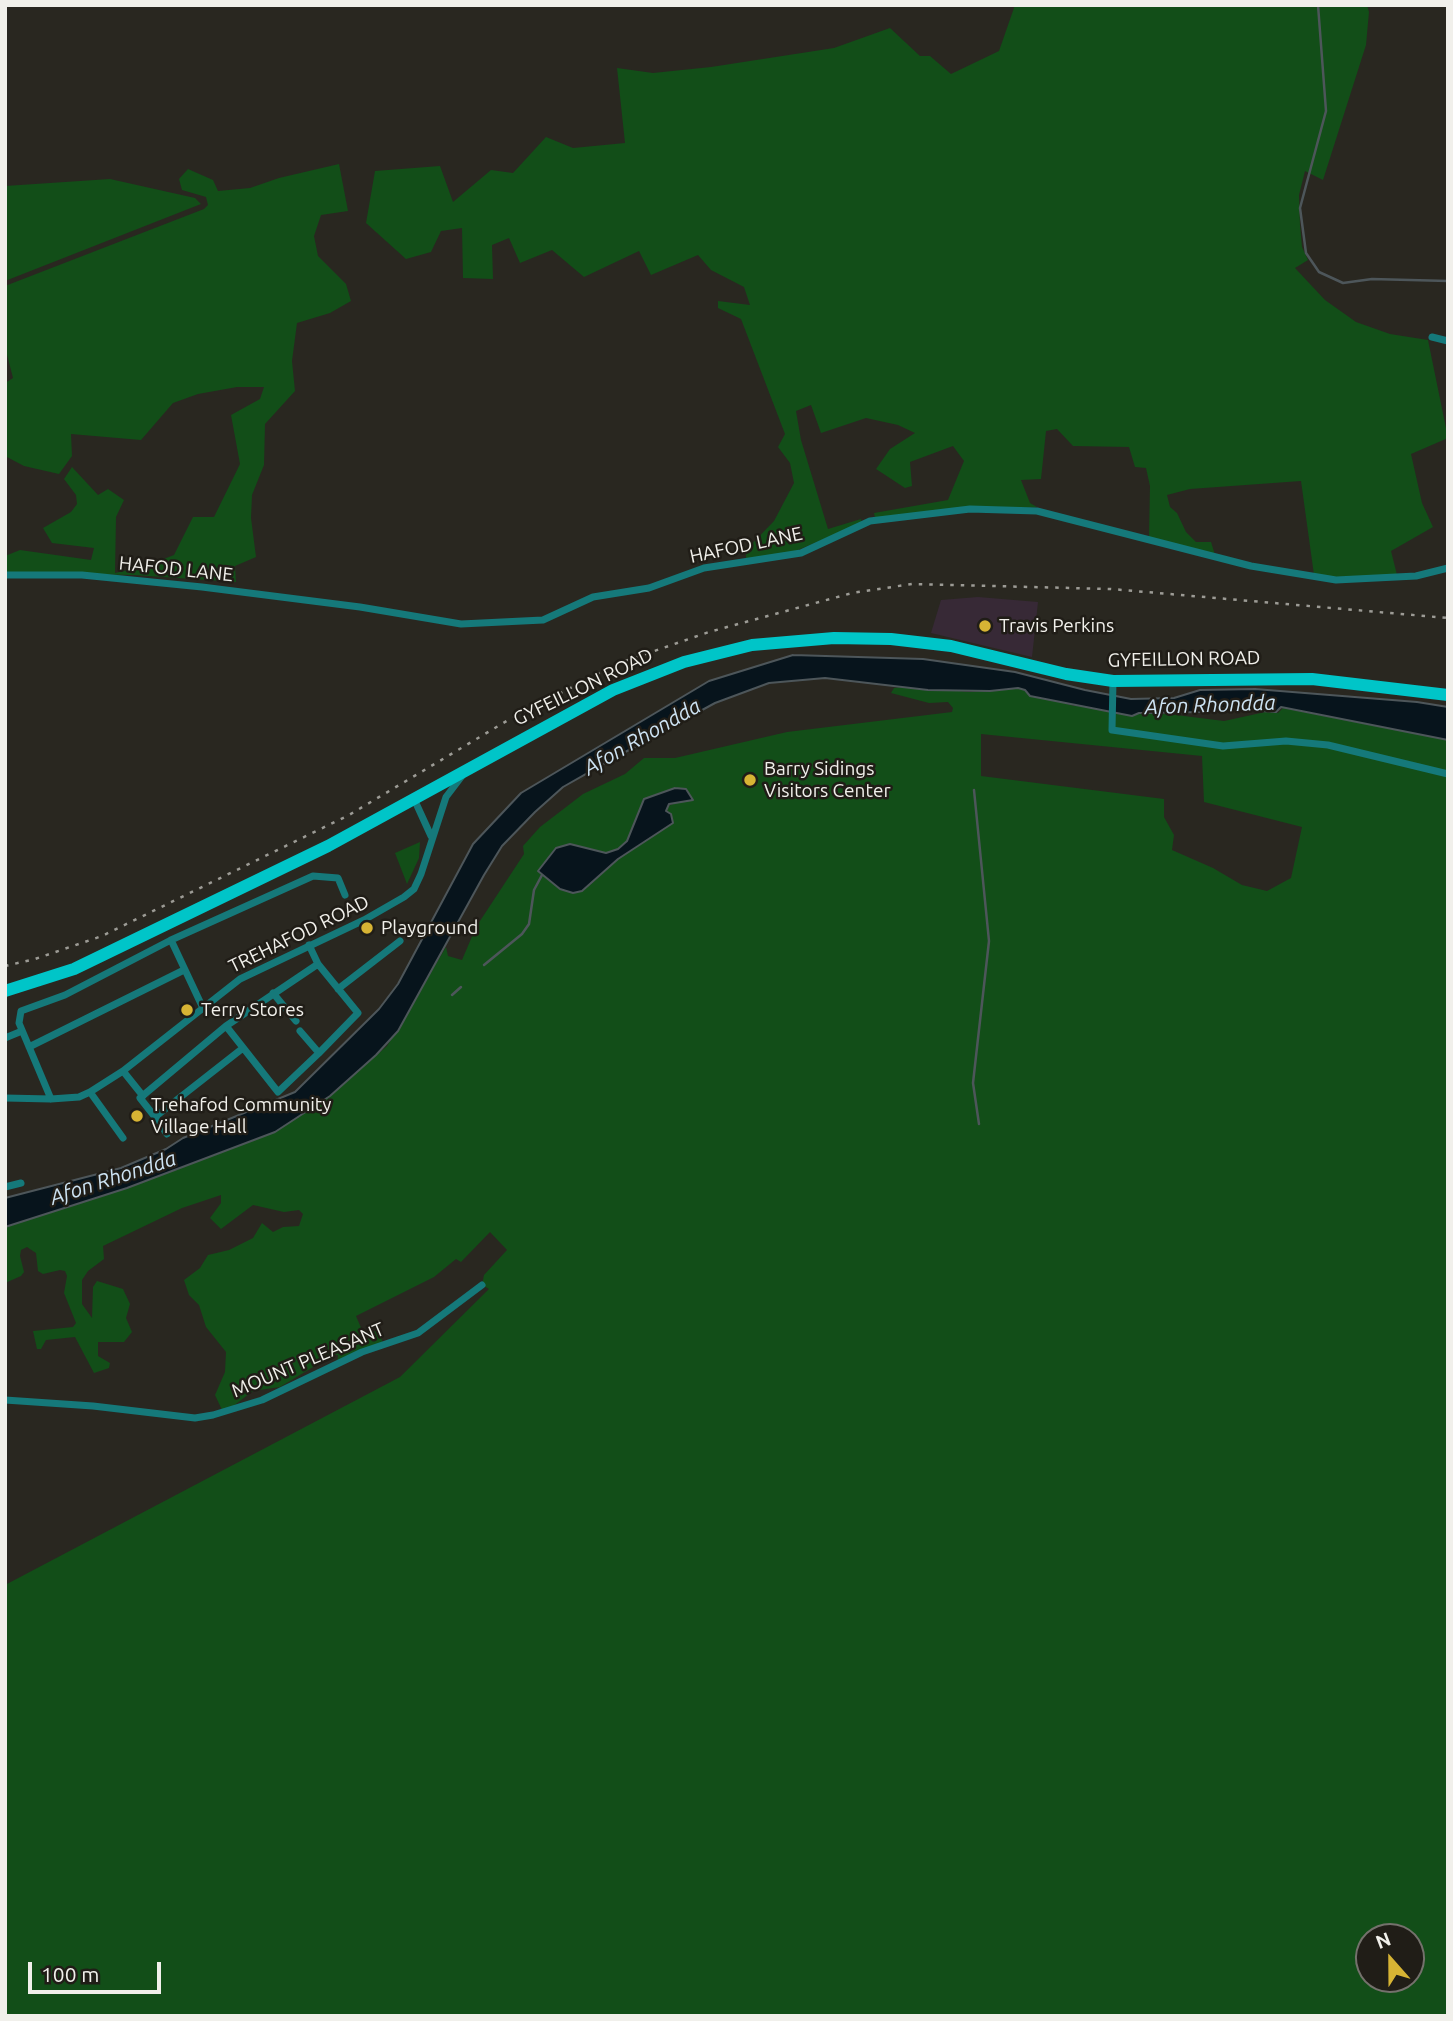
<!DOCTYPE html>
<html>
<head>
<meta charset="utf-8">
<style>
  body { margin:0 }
  #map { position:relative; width:1453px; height:2021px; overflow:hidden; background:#292720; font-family:Ubuntu,sans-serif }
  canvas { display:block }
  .frame { position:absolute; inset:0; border:7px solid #f1f0eb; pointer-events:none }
  .north { position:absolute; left:1355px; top:1923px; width:70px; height:70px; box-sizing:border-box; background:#201d17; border:2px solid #74716c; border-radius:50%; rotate:339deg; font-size:19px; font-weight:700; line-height:28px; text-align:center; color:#f1f0eb }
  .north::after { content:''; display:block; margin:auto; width:24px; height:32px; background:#d7b434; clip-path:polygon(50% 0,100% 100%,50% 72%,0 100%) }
  .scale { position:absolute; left:28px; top:1962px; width:133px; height:32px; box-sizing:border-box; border:4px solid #f1f0eb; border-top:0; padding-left:9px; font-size:21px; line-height:24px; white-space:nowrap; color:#f1f0eb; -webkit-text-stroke:5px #201d17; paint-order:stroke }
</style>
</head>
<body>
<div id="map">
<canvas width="1453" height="2021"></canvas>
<div class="frame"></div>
<div class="north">N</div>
<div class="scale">100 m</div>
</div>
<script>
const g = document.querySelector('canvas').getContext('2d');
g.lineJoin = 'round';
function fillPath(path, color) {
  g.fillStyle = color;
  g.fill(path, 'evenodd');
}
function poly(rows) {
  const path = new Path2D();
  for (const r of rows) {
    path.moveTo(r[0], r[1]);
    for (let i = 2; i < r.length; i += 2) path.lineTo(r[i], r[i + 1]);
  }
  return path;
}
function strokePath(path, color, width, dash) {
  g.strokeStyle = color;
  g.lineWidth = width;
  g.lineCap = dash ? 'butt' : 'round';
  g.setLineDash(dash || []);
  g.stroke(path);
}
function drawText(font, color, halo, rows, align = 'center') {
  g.font = font + ' Ubuntu,sans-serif';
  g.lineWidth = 5;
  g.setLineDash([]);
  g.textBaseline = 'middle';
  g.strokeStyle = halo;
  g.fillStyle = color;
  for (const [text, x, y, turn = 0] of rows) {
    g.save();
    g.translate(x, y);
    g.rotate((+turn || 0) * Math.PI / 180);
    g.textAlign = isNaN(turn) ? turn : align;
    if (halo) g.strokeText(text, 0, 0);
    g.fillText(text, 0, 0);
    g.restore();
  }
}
fillPath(poly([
  [978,597,1038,602,1032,657,931,633,941,600]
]), '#372936');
fillPath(poly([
  [1015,5,1367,5,1369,12,1366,45,1323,180,1305,171,1299,195,1300,225,1302,247,1308,260,1295,268,1325,300,1356,322,1390,334,1428,340,1448,438,1411,454,1422,503,1433,527,1391,551,1397,575,1337,577,1314,575,1301,481,1190,489,1167,495,1170,507,1177,513,1186,532,1196,542,1211,542,1215,555,1149,537,1150,486,1146,468,1135,467,1129,447,1073,446,1057,429,1046,431,1041,479,1021,480,1030,503,1037,507,875,518,874,513,948,500,964,461,953,446,910,462,912,486,905,488,876,469,890,449,915,433,898,425,866,418,821,433,811,405,796,411,801,440,828,529,861,519,862,523,793,552,746,559,746,550,774,521,794,483,790,463,778,447,785,434,741,319,718,308,718,301,750,305,744,287,711,270,698,255,651,275,639,251,584,277,552,250,520,263,509,238,492,245,493,279,463,278,462,228,441,231,431,252,406,259,366,223,375,171,440,166,453,202,491,170,513,173,546,137,573,148,625,143,617,68,653,73,711,67,834,48,890,28,920,56,930,56,951,74,999,51],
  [339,164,348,211,321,215,314,236,318,256,346,284,351,301,330,313,297,323,292,361,295,391,265,424,264,465,252,495,251,518,256,557,235,566,236,582,134,575,5,573,5,556,20,550,91,560,94,548,52,543,43,528,71,512,77,504,76,495,64,479,72,467,98,495,108,489,124,500,116,517,115,573,146,566,174,555,193,517,214,517,240,464,231,415,260,399,264,387,237,387,198,394,173,403,141,440,71,434,72,456,59,474,24,466,5,456,5,383,13,378,5,347,5,286,204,209,208,205,206,197,182,190,179,179,188,169,213,180,218,191,250,188,279,178],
  [110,179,195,198,201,204,5,281,5,186],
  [908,686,969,692,1018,688,1074,706,1078,705,1132,716,1139,713,1168,714,1224,721,1270,711,1278,713,1283,708,1448,740,1448,2016,5,2016,5,1585,400,1377,489,1289,482,1285,484,1275,507,1250,490,1232,461,1262,456,1259,434,1277,356,1316,365,1337,378,1329,383,1343,337,1364,338,1355,333,1355,280,1387,253,1391,232,1407,222,1410,215,1395,225,1372,226,1352,206,1327,199,1305,189,1295,184,1280,200,1268,208,1255,229,1250,253,1238,262,1223,273,1232,283,1227,299,1226,303,1214,299,1210,284,1212,253,1205,221,1229,210,1218,221,1203,221,1195,182,1208,103,1246,104,1259,88,1271,82,1280,82,1304,92,1318,93,1287,97,1281,123,1289,130,1304,126,1318,132,1332,124,1342,98,1342,98,1356,110,1363,109,1368,94,1373,75,1337,46,1340,41,1349,37,1349,33,1331,73,1327,76,1323,64,1293,67,1276,65,1271,60,1270,43,1274,38,1271,36,1253,27,1247,21,1250,20,1256,24,1272,21,1276,5,1283,5,1227,127,1188,275,1132,330,1096,387,1046,446,947,448,956,462,960,476,927,524,854,523,846,540,827,583,794,625,774,644,758,675,758,787,732,952,712,953,708,948,702,929,703,891,693,894,688],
  [981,734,1202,756,1204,802,1302,827,1291,878,1267,891,1242,885,1213,868,1172,850,1174,835,1164,817,1164,799,981,776],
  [675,788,685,802,678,802,666,807,673,823,618,859,589,886,560,889,538,871,583,848,606,853,618,849,627,841,644,799],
  [1369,1937,1411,1937,1411,1979,1369,1979],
  [420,842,419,858,407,884,395,853]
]), '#124e18');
const water = poly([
  [793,655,923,659,1015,672,1085,690,1131,699,1174,698,1200,690,1255,689,1417,702,1448,707,1448,740,1281,707,1276,712,1217,708,1202,712,1139,713,1132,716,1030,696,1025,690,1018,688,990,691,928,690,825,678,769,683,715,703,607,762,563,787,535,812,502,846,484,875,398,1031,376,1055,330,1096,275,1132,127,1188,5,1227,5,1198,121,1168,166,1149,183,1138,295,1092,379,1009,398,984,473,844,521,793,709,681,793,655],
  [675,788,686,789,693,800,669,804,666,811,671,814,673,823,618,859,582,891,573,893,560,889,538,871,556,848,570,844,606,853,618,849,627,841,644,799,675,788]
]);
fillPath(water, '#07141c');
strokePath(water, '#4d565a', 2);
strokePath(poly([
  [1318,5,1326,111,1300,208,1306,253,1319,272,1343,283,1372,279,1448,281],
  [974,790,989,941,973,1083,979,1124],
  [484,965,522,934,529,924,534,890,542,875],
  [452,995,461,987]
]), '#4d565a', 2.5);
strokePath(poly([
  [1432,337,1448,341],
  [5,575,82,575,202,587,360,607,461,624,543,620,593,597,649,588,704,568,801,553,870,521,970,509,1037,511,1251,566,1336,580,1416,576,1448,568],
  [1113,681,1112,730,1223,746,1286,741,1328,745,1448,774],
  [415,801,431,836],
  [171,940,202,1006],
  [338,989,400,941],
  [273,993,296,1021],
  [226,1026,278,1092,319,1053,358,1013,318,964,309,945],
  [300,1031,319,1053],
  [5,1038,22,1031],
  [29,1047,184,970],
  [243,1048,155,1117,140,1098,226,1026,318,964],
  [123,1071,143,1096],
  [90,1092,123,1138],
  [5,1098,51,1099,79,1097,90,1092,123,1071,240,979,364,920,404,897,414,889,421,874,446,797,462,776],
  [51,1099,19,1023,21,1011,65,995,171,940,313,876,338,878,345,895],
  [155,1117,167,1134],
  [5,1187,21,1183],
  [5,1400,93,1406,195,1418,213,1415,262,1400,362,1352,418,1333,482,1285]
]), '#15797a', 7);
strokePath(poly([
  [5,991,74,969,328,846,613,690,684,662,752,645,834,638,891,639,951,646,1066,674,1113,681,1312,679,1448,695]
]), '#00c5c8', 12);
strokePath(poly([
  [5,966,35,959,102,936,349,815,510,719,617,664,709,632,852,593,912,584,1111,589,1448,618]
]), '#9c9b95', 2.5, [3.5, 7]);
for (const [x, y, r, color] of [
  [985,626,7,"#d7b434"],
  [750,780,7,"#d7b434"],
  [367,928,7,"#d7b434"],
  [187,1010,7,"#d7b434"],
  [137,1116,7,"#d7b434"]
]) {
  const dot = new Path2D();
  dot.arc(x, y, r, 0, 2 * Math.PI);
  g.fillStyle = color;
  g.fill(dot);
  strokePath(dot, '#201d17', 2.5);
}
drawText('19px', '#f1f0eb', '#201d17', [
  ["HAFOD LANE",746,545,-12],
  ["HAFOD LANE",176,569,6],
  ["GYFEILLON ROAD",1184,659,-1],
  ["GYFEILLON ROAD",583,687,-26],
  ["TREHAFOD ROAD",299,934,-26],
  ["MOUNT PLEASANT",308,1360,-23]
]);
drawText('19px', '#f1f0eb', '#201d17', [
  ["Travis Perkins",999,626],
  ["Barry Sidings",764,769],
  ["Visitors Center",764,791],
  ["Playground",381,928],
  ["Terry Stores",201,1010],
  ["Trehafod Community",151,1105],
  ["Village Hall",151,1127]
], 'left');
drawText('italic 21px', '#cde3f3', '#201d17', [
  ["Afon Rhondda",1210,705,-2],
  ["Afon Rhondda",642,737,-30],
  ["Afon Rhondda",113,1178,-18]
]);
</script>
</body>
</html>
